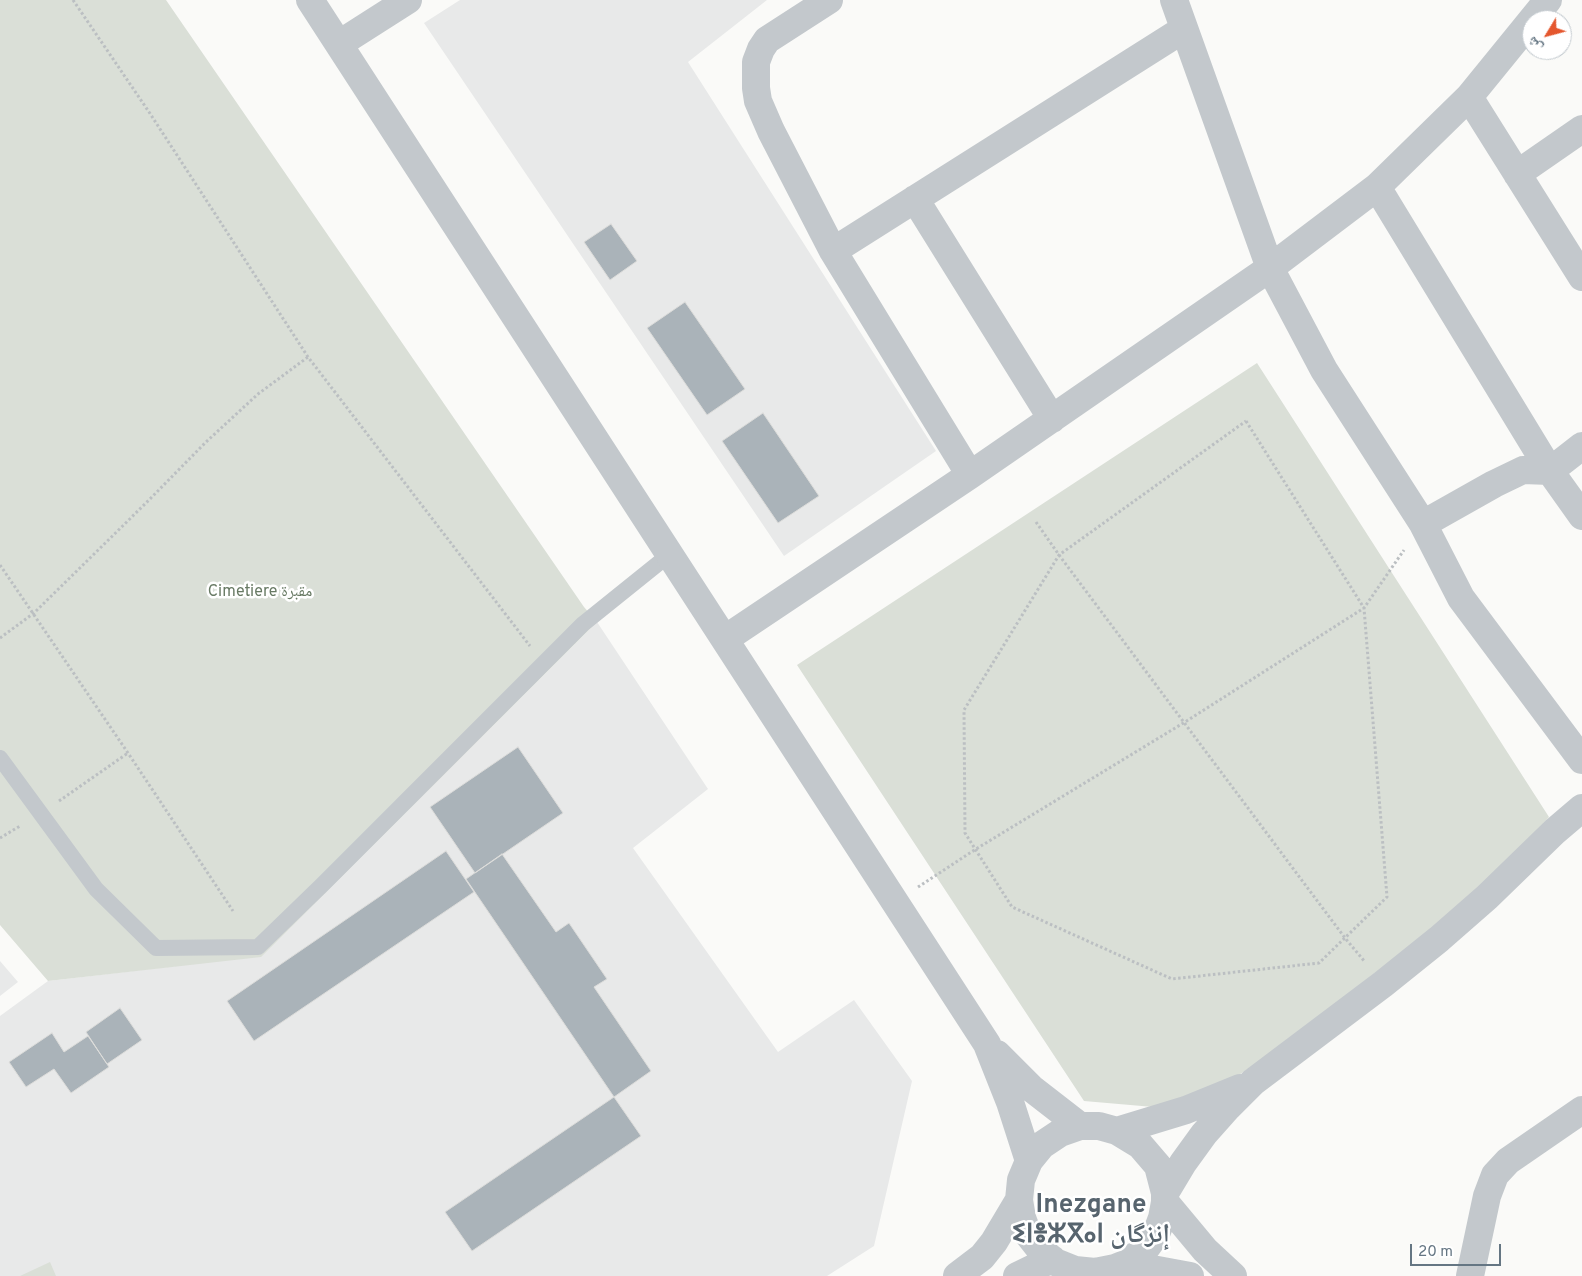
<!DOCTYPE html>
<html>
<head>
<meta charset="utf-8">
<style>
  body { margin:0 }
  #map { position:relative; width:1582px; height:1276px; overflow:hidden; background:#fafaf8; font-family:Overpass,"Noto Naskh Arabic",sans-serif }
  canvas { display:block }
  .north { position:absolute; left:1522px; top:10px; width:50px; height:50px; box-sizing:border-box; background:#fff; border:1px solid #c1c8cd; border-radius:50%; rotate:233deg; font-size:14px; font-weight:700; line-height:20px; text-align:center; color:#657683 }
  .north::after { content:''; display:block; margin:auto; width:18px; height:22px; background:#e4572e; clip-path:polygon(50% 0,100% 100%,50% 72%,0 100%) }
  .scale { position:absolute; left:1410px; top:1244px; width:91px; height:22px; box-sizing:border-box; border:2px solid #657683; border-top:0; padding-left:6px; font-size:15px; line-height:18px; white-space:nowrap; color:#657683; -webkit-text-stroke:4px #fff; paint-order:stroke }
</style>
</head>
<body>
<div id="map">
<canvas width="1582" height="1276"></canvas>
<div class="north">ش</div>
<div class="scale">20 m</div>
</div>
<script>
const g = document.querySelector('canvas').getContext('2d');
g.lineJoin = 'round';
function fillPath(path, color) {
  g.fillStyle = color;
  g.fill(path, 'evenodd');
}
function poly(rows) {
  const path = new Path2D();
  for (const r of rows) {
    path.moveTo(r[0], r[1]);
    for (let i = 2; i < r.length; i += 2) path.lineTo(r[i], r[i + 1]);
  }
  return path;
}
function strokePath(path, color, width, dash) {
  g.strokeStyle = color;
  g.lineWidth = width;
  g.lineCap = dash ? 'butt' : 'round';
  g.setLineDash(dash || []);
  g.stroke(path);
}
function drawText(font, color, halo, rows, align = 'center') {
  g.font = font + ' Overpass,"Noto Naskh Arabic","Noto Sans Tifinagh",sans-serif';
  g.lineWidth = 5;
  g.setLineDash([]);
  g.textBaseline = 'middle';
  g.strokeStyle = halo;
  g.fillStyle = color;
  for (const [text, x, y, turn = 0] of rows) {
    g.save();
    g.translate(x, y);
    g.rotate((+turn || 0) * Math.PI / 180);
    g.textAlign = isNaN(turn) ? turn : align;
    if (halo) g.strokeText(text, 0, 0);
    g.fillText(text, 0, 0);
    g.restore();
  }
}
fillPath(poly([
  [460,0,767,0,688,62,936,451,784,556,424,23],
  [597,622,708,789,633,848,778,1052,854,1000,912,1081,874,1246,827,1276,0,1276,0,1016,48,981,261,956],
  [0,961,18,982,0,996]
]), '#e8e9e9');
fillPath(poly([
  [0,0,166,0,584,607,597,622,261,957,48,981,0,925],
  [1257,363,1549,817,1447,932,1188,1110,1084,1101,797,665],
  [50,1262,56,1276,20,1276]
]), '#dadfd7');
const building = poly([
  [611,224,637,261,610,280,584,242,611,224],
  [685,302,745,389,707,415,647,328,685,302],
  [763,413,819,496,778,523,722,441,763,413],
  [518,747,563,813,475,873,430,807,518,747],
  [446,851,474,892,254,1041,227,1001,446,851],
  [502,854,556,932,569,923,607,979,594,987,651,1071,614,1097,466,879,502,854],
  [120,1008,142,1040,107,1064,86,1032,120,1008],
  [52,1033,64,1052,88,1036,109,1067,71,1093,54,1069,26,1087,9,1062,52,1033],
  [614,1097,641,1136,472,1251,445,1212,614,1097]
]);
fillPath(building, '#aab3b9');
strokePath(building, '#dcdcda', 1);
strokePath(poly([
  [73,0,149,112,308,357,530,646],
  [1246,421,1364,608,1387,897,1319,963,1172,979,1012,907,965,833,964,710,1059,555,1246,421],
  [1036,522,1059,555,1345,938,1365,962],
  [0,565,128,753,233,911],
  [0,638,34,613,146,503,206,442,258,394,308,357],
  [59,801,128,753],
  [0,838,20,826],
  [918,887,976,849,1185,722,1364,608,1404,550]
]), '#bbbfc2', 3, [2.5, 2.5]);
strokePath(poly([
  [0,758,96,889,156,948,258,947,321,886,583,624,670,554]
]), '#c3c8cc', 16);
strokePath(poly([
  [310,0,987,1044,1010,1102,1029,1161,1021,1180,1019,1200,1022,1218,1028,1234,1039,1248,1055,1262,1075,1270,1095,1272,1115,1268,1125,1264,1146,1248,1156,1234,1162,1218,1165,1202,1165,1193,1158,1166,1140,1145,1117,1131,1099,1126,1080,1126,1060,1133,1042,1145,1029,1161],
  [829,0,767,40,761,49,756,62,756,88,758,101,771,131,833,251,970,475],
  [1174,0,1270,268,1324,370,1423,524,1461,598,1582,760],
  [339,44,408,0],
  [1469,97,1582,277],
  [1517,174,1582,129],
  [1377,187,1550,471,1582,516],
  [915,199,1052,419],
  [833,251,1184,29],
  [1423,524,1494,484,1523,470,1550,471,1582,446],
  [725,639,970,475,1270,268,1377,187,1469,97,1548,0],
  [997,1054,1031,1088,1080,1126],
  [1117,1131,1186,1110,1240,1088],
  [1165,1193,1183,1163,1204,1134,1228,1107,1253,1082,1383,984,1439,939,1487,897,1555,831,1582,808],
  [1165,1202,1205,1250,1233,1276],
  [1125,1264,1190,1276],
  [957,1276,982,1257,994,1242,1019,1200],
  [1017,1276,1052,1259],
  [1470,1276,1487,1196,1495,1175,1508,1161,1582,1110]
]), '#c3c8cc', 28);
drawText('16px', '#687a64', '#fff', [
  ["Cimetiere مقبرة",260,593]
]);
drawText('bold 26px', '#57646e', '#fff', [
  ["Inezgane",1091,1207],
  ["ⵉⵏⴻⵣⴳⴰⵏ إنزگان",1091,1237]
]);
</script>
</body>
</html>
